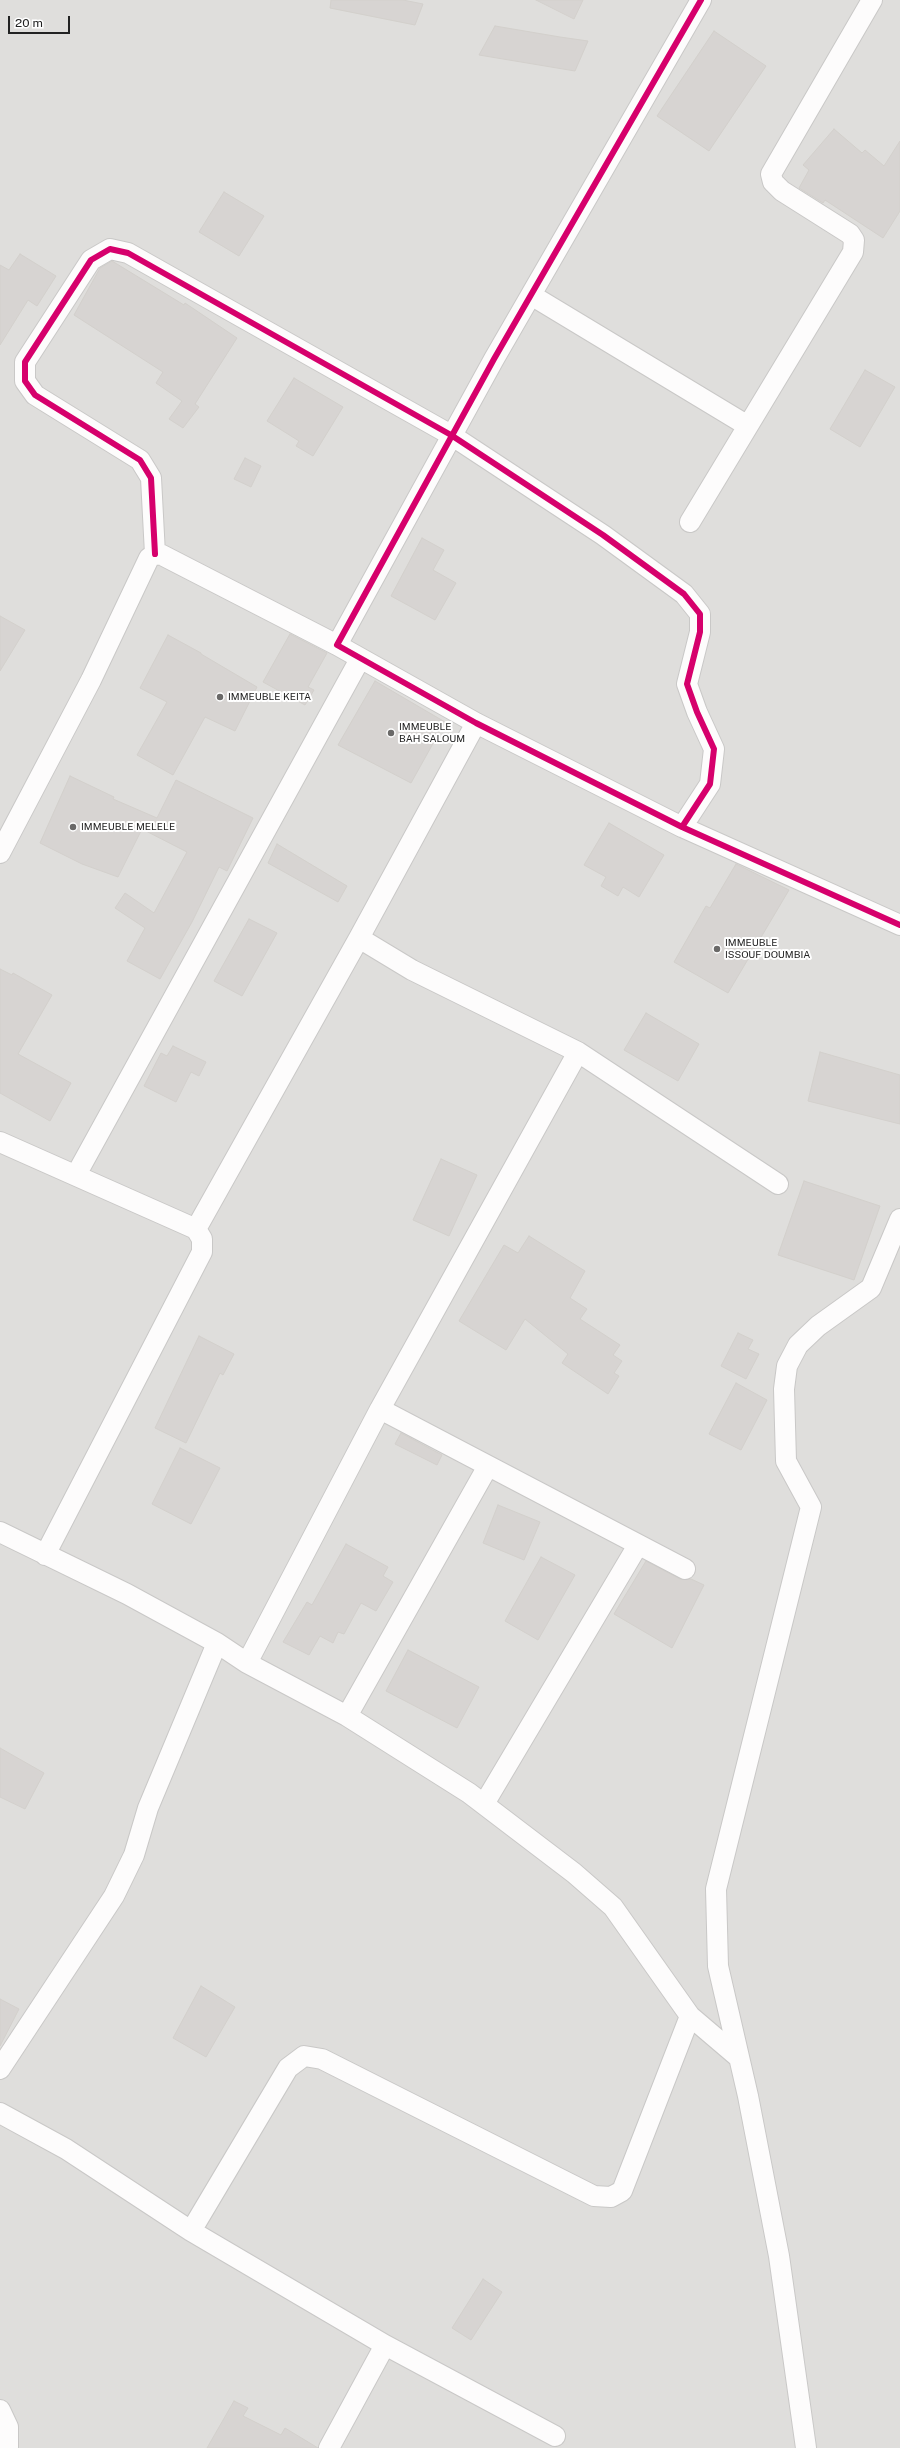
<!DOCTYPE html>
<html>
<head>
<meta charset="utf-8">
<style>
  body { margin:0 }
  #map { position:relative; width:900px; height:2448px; overflow:hidden; background:#f0eeeb; font-family:"Public Sans",sans-serif }
  canvas { display:block }
  .scale { position:absolute; left:8px; top:16px; width:62px; height:18px; box-sizing:border-box; border:2px solid #222; border-top:0; padding-left:5px; font-size:12px; line-height:14px; white-space:nowrap; color:#222; -webkit-text-stroke:3px #fff; paint-order:stroke }
</style>
</head>
<body>
<div id="map">
<canvas width="900" height="2448"></canvas>
<div class="scale">20 m</div>
</div>
<script>
const g = document.querySelector('canvas').getContext('2d');
g.lineJoin = 'round';
function fillPath(path, color) {
  g.fillStyle = color;
  g.fill(path, 'evenodd');
}
function poly(rows) {
  const path = new Path2D();
  for (const r of rows) {
    path.moveTo(r[0], r[1]);
    for (let i = 2; i < r.length; i += 2) path.lineTo(r[i], r[i + 1]);
  }
  return path;
}
function strokePath(path, color, width, dash) {
  g.strokeStyle = color;
  g.lineWidth = width;
  g.lineCap = dash ? 'butt' : 'round';
  g.setLineDash(dash || []);
  g.stroke(path);
}
function drawText(font, color, halo, rows, align = 'center') {
  g.font = font + ' "Public Sans",sans-serif';
  g.lineWidth = 4;
  g.setLineDash([]);
  g.textBaseline = 'middle';
  g.strokeStyle = halo;
  g.fillStyle = color;
  for (const [text, x, y, turn = 0] of rows) {
    g.save();
    g.translate(x, y);
    g.rotate((+turn || 0) * Math.PI / 180);
    g.textAlign = isNaN(turn) ? turn : align;
    if (halo) g.strokeText(text, 0, 0);
    g.fillText(text, 0, 0);
    g.restore();
  }
}
fillPath(poly([
  [0,0,900,0,900,2448,0,2448]
]), '#dfdedc');
const building = poly([
  [331,0,403,0,423,4,415,25,330,8,331,0],
  [536,0,583,0,574,19,536,0],
  [495,26,560,37,588,41,575,71,479,55,495,26],
  [714,31,766,66,709,151,657,116,714,31],
  [834,129,862,153,865,150,884,166,900,141,900,211,883,238,825,200,823,203,799,188,809,170,803,165,834,129],
  [224,192,264,216,239,256,199,232,224,192],
  [20,254,56,276,37,306,28,300,0,345,0,265,9,270,20,254],
  [112,261,184,305,185,303,237,338,195,404,199,407,183,428,169,419,182,401,156,383,163,372,74,315,100,268,112,261],
  [865,370,895,387,860,447,830,429,865,370],
  [294,378,343,407,313,456,296,446,299,441,267,421,294,378],
  [245,458,261,466,251,487,234,479,245,458],
  [422,538,444,550,433,570,456,583,435,620,391,596,422,538],
  [0,616,25,630,0,671,0,616],
  [290,634,327,653,308,687,314,690,305,705,263,682,290,634],
  [168,635,201,653,201,654,257,687,235,731,205,717,173,775,137,755,167,702,140,688,168,635],
  [375,681,445,722,411,783,338,745,375,681],
  [70,776,114,797,113,799,157,818,176,780,253,818,227,871,219,867,192,922,160,979,127,961,145,928,115,908,125,893,154,913,187,852,142,829,118,877,82,864,40,843,70,776],
  [609,823,664,855,639,897,623,887,618,896,601,886,606,877,584,865,609,823],
  [277,844,347,886,338,902,268,863,277,844],
  [736,864,789,890,728,993,674,962,706,906,710,908,736,864],
  [249,919,277,933,242,996,214,981,249,919],
  [0,969,12,975,13,973,52,995,18,1054,71,1083,50,1121,0,1093,0,969],
  [646,1013,699,1044,678,1081,624,1050,646,1013],
  [173,1046,206,1062,199,1076,191,1072,176,1102,144,1086,161,1053,167,1056,173,1046],
  [820,1052,900,1075,900,1124,808,1101,820,1052],
  [441,1159,477,1175,449,1236,413,1220,441,1159],
  [804,1181,880,1206,854,1280,778,1255,804,1181],
  [529,1236,585,1271,570,1298,587,1309,580,1319,620,1345,613,1355,622,1361,614,1373,619,1376,608,1394,562,1363,568,1354,525,1319,506,1350,459,1321,504,1245,518,1253,529,1236],
  [738,1333,753,1340,748,1349,759,1354,746,1379,721,1366,738,1333],
  [199,1336,234,1354,223,1375,220,1373,186,1443,155,1428,199,1336],
  [736,1383,767,1400,741,1450,709,1434,736,1383],
  [401,1433,442,1455,437,1465,395,1444,401,1433],
  [180,1448,220,1468,191,1524,152,1504,180,1448],
  [498,1505,540,1522,524,1560,483,1543,498,1505],
  [346,1544,388,1567,383,1576,393,1582,376,1611,361,1603,344,1634,338,1632,333,1643,320,1636,309,1655,283,1642,307,1602,312,1605,317,1596,346,1544],
  [541,1557,575,1575,538,1640,505,1621,541,1557],
  [646,1561,680,1579,691,1579,704,1585,672,1648,614,1614,646,1561],
  [408,1650,479,1687,457,1728,386,1691,408,1650],
  [0,1748,44,1773,25,1809,0,1797,0,1748],
  [201,1986,235,2007,206,2057,173,2038,201,1986],
  [0,1999,19,2009,0,2046,0,1999],
  [483,2279,502,2292,471,2340,452,2328,483,2279],
  [234,2401,248,2408,243,2416,281,2435,285,2428,318,2448,207,2448,234,2401]
]);
fillPath(building, '#d7d4d2');
strokePath(building, '#d3d0cc', 1);
const minor = poly([
  [701,0,494,359,337,645,476,723,682,827,900,925],
  [531,295,748,426],
  [690,522,853,252,854,240,850,234,782,191,773,182,771,174,872,0],
  [155,554,151,478,140,460,35,395,25,381,25,362,91,260,110,249,128,253,451,435,603,535,684,594,700,614,700,632,687,684,697,712,714,749,710,784,682,827],
  [0,853,91,680,149,558,155,554,162,555,337,645],
  [359,938,412,970,578,1052,778,1184],
  [0,1142,196,1229,202,1239,202,1252,45,1555],
  [76,1175,360,659],
  [196,1229,359,938,476,723],
  [380,1409,685,1569],
  [0,1532,127,1594,217,1643,247,1663,347,1716,469,1793,574,1873,613,1907,690,2016,737,2056],
  [247,1663,380,1409,578,1052],
  [347,1716,488,1466],
  [484,1804,638,1545],
  [0,2069,114,1896,134,1855,148,1808,217,1643],
  [0,2113,66,2149,191,2231,385,2345,555,2436],
  [191,2231,288,2068,304,2056,322,2059,594,2196,611,2197,622,2191,690,2016],
  [0,2410,8,2427,8,2448],
  [329,2448,385,2345],
  [806,2448,779,2256,748,2096,718,1966,716,1889,811,1507,786,1461,784,1389,787,1366,798,1345,818,1326,871,1288,900,1219]
]);
strokePath(minor, '#c9c8c7', 22);
strokePath(minor, '#fdfcfc', 20);
strokePath(poly([
  [701,0,494,359,337,645,476,723,682,827,900,925],
  [155,554,151,478,140,460,35,395,25,381,25,362,91,260,110,249,128,253,451,435,603,535,684,594,700,614,700,632,687,684,697,712,714,749,710,784,682,827]
]), '#d6006c', 6);
for (const [x, y, r, color] of [
  [220,697,4,"#6a6968"],
  [391,733,4,"#6a6968"],
  [73,827,4,"#6a6968"],
  [717,949,4,"#6a6968"]
]) {
  const dot = new Path2D();
  dot.arc(x, y, r, 0, 2 * Math.PI);
  g.fillStyle = color;
  g.fill(dot);
  strokePath(dot, '#fff', 1.5);
}
drawText('10px', '#222', '#fff', [
  ["IMMEUBLE KEITA",228,697],
  ["IMMEUBLE",399,727],
  ["BAH SALOUM",399,739],
  ["IMMEUBLE MELELE",81,827],
  ["IMMEUBLE",725,943],
  ["ISSOUF DOUMBIA",725,955]
], 'left');
</script>
</body>
</html>
